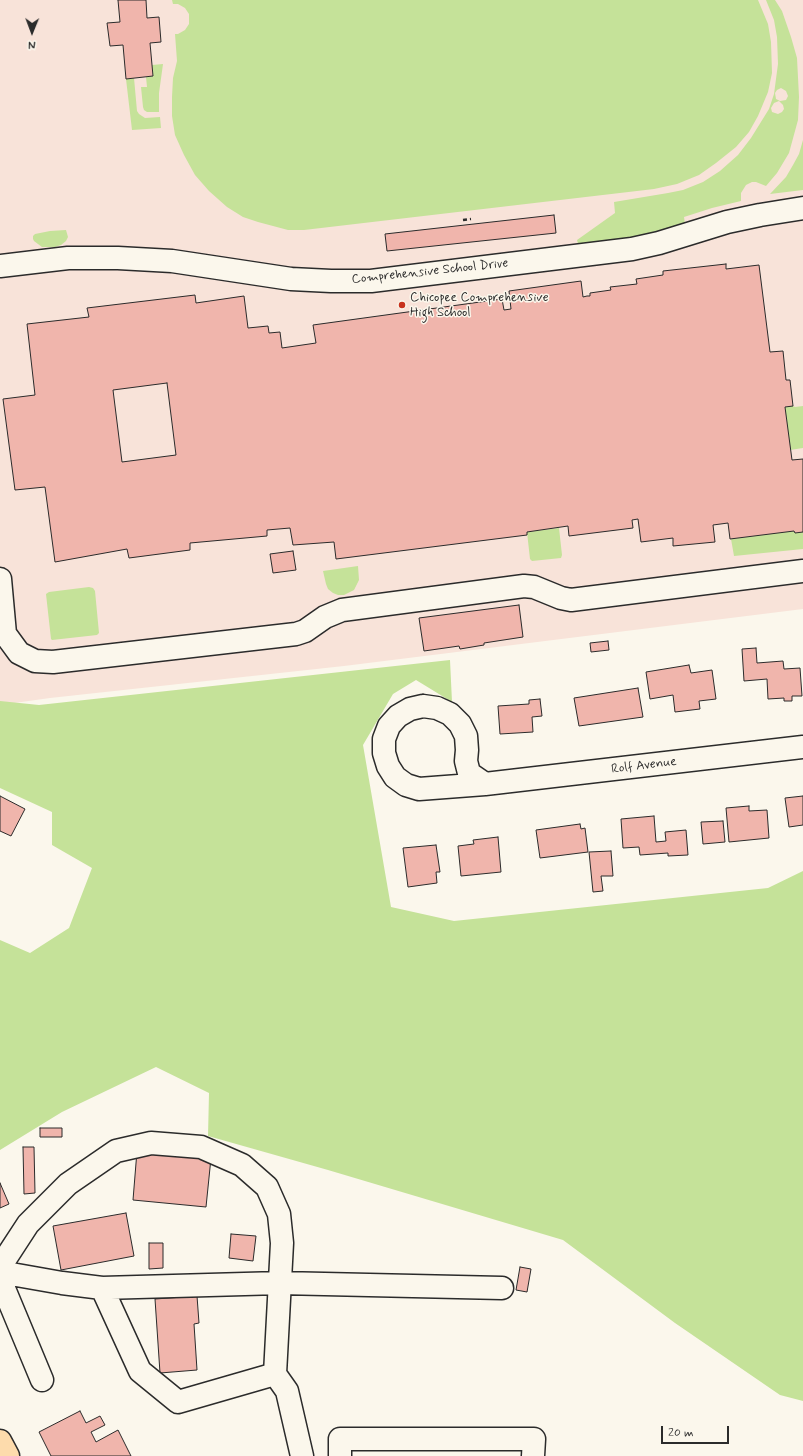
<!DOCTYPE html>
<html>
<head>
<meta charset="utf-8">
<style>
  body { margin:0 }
  #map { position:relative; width:803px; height:1456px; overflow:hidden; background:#fbf7ec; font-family:Mynerve,sans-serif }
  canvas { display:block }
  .north { position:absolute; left:12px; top:12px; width:40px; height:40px; -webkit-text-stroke:3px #fbf7ec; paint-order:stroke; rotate:181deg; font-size:11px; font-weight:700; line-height:16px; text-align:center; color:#2b2b2b }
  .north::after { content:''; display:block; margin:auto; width:14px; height:18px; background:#2b2b2b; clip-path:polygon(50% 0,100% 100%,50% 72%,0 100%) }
  .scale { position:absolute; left:661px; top:1426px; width:68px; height:18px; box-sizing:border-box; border:2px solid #2b2b2b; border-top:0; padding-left:5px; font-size:12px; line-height:14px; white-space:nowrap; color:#2b2b2b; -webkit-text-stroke:3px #fbf7ec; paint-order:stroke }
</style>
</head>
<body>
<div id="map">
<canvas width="803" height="1456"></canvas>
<div class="north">N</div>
<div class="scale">20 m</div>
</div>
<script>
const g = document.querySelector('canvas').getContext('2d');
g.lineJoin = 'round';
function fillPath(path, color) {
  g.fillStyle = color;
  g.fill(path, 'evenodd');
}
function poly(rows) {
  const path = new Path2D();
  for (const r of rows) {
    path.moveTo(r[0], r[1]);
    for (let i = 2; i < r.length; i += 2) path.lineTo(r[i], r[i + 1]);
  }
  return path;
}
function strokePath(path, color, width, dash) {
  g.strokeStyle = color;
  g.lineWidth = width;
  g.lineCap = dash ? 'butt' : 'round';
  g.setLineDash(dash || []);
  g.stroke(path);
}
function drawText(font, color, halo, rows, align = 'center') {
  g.font = font + ' Mynerve,sans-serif';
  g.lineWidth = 3;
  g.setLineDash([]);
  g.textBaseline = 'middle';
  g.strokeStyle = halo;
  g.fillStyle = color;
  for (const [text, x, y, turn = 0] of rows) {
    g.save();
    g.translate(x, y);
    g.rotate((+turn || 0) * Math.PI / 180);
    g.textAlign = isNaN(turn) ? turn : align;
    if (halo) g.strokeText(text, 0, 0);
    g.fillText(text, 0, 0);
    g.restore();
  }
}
fillPath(poly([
  [0,0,803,0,803,609,344,666,50,698,0,705]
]), '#f8e3d9');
fillPath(poly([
  [172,0,758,0,768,24,771,42,772,73,768,92,758,116,749,132,736,147,716,163,699,175,677,184,654,189,304,230,288,230,258,222,243,217,227,207,209,191,195,175,184,155,175,135,172,116,172,97,173,78,177,61,175,34,178,34,185,30,189,24,189,14,185,8,178,4,173,4],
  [766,0,775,0,782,11,791,37,797,58,799,97,798,120,789,153,777,173,766,186,756,182,752,182,746,185,741,193,741,201,712,208,684,217,685,224,628,238,578,244,577,240,615,213,614,202,668,193,683,190,703,182,720,171,738,155,751,138,769,109,774,94,778,64,777,37,774,20],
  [781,88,786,91,788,96,786,100,780,101,776,99,775,93,777,90],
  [779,101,783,105,784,109,782,112,778,114,772,112,771,108,774,103],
  [163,64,159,93,159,112,147,112,144,110,143,107,141,87,147,87,146,77,153,76,152,65],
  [134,78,137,111,139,114,145,118,160,117,161,128,132,130,126,79],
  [803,140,803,190,770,194,786,177,793,165,799,154],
  [66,230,68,237,66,241,61,245,55,247,42,247,34,241,33,239,33,236,35,234,50,231],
  [793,406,795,407,803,406,803,448,790,450,785,407],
  [559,528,562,555,561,558,532,561,530,559,527,532],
  [794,531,795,533,803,532,803,549,734,556,731,539],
  [358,566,359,580,354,590,344,595,338,595,333,593,328,589,326,584,323,571],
  [89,587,93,588,95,591,99,633,97,635,52,640,51,639,46,594,49,592],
  [450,660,452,702,416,680,393,694,363,745,391,907,454,921,768,888,803,871,803,1401,780,1395,675,1323,563,1240,328,1170,208,1136,209,1093,156,1067,62,1112,0,1150,0,940,30,953,69,928,92,868,52,845,52,812,0,788,0,701,39,705]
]), '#c5e299');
const building = poly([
  [118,0,146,0,147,18,159,17,161,42,150,43,153,76,126,79,123,45,110,46,107,23,120,22,118,0],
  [554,215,556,233,387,251,385,234,554,215],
  [726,264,726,269,759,265,770,352,783,351,786,380,790,380,793,406,785,407,792,460,803,459,803,532,795,533,794,531,730,539,728,523,713,525,715,542,673,546,673,538,641,542,638,519,632,520,633,528,569,536,568,526,527,532,527,535,336,559,334,542,293,545,290,528,267,530,267,536,190,543,190,550,129,558,127,549,55,562,45,487,15,490,3,399,35,395,27,324,89,317,87,308,195,295,196,303,244,296,248,328,268,326,269,333,280,332,282,348,316,343,313,325,502,299,504,310,511,309,509,291,581,281,583,297,587,296,590,296,590,293,611,290,610,287,637,284,636,279,663,275,663,271,726,264],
  [167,383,176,455,122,462,113,390,167,383],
  [293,551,296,570,273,573,270,554,293,551],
  [519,605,523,637,484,643,484,645,460,649,459,646,424,651,419,618,519,605],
  [608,641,609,650,591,652,590,643,608,641],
  [756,648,757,663,783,661,784,669,800,668,802,696,792,696,792,701,784,701,784,698,768,699,767,679,744,681,742,649,756,648],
  [689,665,691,673,712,670,716,699,699,701,700,709,675,712,673,695,650,699,646,672,689,665],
  [638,688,643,717,579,726,574,698,638,688],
  [540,699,542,716,532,717,533,732,500,734,498,706,529,704,529,700,540,699],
  [0,796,25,809,11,836,0,831,0,796],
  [803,796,803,825,789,827,785,798,803,796],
  [749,806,749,811,767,810,769,838,729,842,726,808,749,806],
  [654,816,656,842,666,841,665,832,686,830,688,855,668,856,668,853,640,855,639,847,623,848,621,819,654,816],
  [723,821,725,842,703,844,701,822,723,821],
  [580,824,581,829,585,828,588,852,540,858,536,830,580,824],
  [498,837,501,872,461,876,458,846,474,844,473,840,498,837],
  [436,845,440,872,436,872,437,883,408,887,403,848,436,845],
  [611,851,613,876,601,876,603,891,593,892,589,852,611,851],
  [40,1128,62,1128,62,1137,40,1137,40,1128],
  [23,1147,34,1147,35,1193,24,1194,23,1147],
  [137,1151,211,1158,206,1207,133,1200,137,1151],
  [0,1183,9,1204,0,1208,0,1183],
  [126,1213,134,1256,61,1270,53,1226,126,1213],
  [231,1234,256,1236,253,1261,229,1258,231,1234],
  [149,1243,163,1243,163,1268,149,1269,149,1243],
  [520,1267,531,1269,527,1292,516,1290,520,1267],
  [197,1296,199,1323,194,1324,197,1370,160,1373,155,1299,197,1296],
  [80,1411,86,1423,100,1416,105,1425,91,1432,96,1442,118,1430,131,1456,51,1456,39,1432,80,1411]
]);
fillPath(building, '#f0b5ac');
strokePath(building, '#2b2b2b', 1);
const minor = poly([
  [0,266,68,258,118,258,172,261,291,279,331,281,371,281,632,249,659,243,727,222,760,215,803,208],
  [0,579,5,634],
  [0,627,19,653,35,661,53,662,296,634,305,631,325,617,342,610,524,586,534,587,561,598,571,600,803,571],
  [423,706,437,708,450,714,460,724,466,736,467,750,466,761,469,773,485,784,419,789,406,785,395,777,388,766,384,753,384,739,389,726,398,716,410,709,423,706],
  [485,784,803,747],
  [0,1267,28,1224,68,1184,116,1151,151,1143,201,1147,242,1165,267,1187,279,1214,282,1243,275,1374,287,1391,302,1456],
  [0,1272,62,1283,102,1288,140,1371,178,1402,275,1374],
  [0,1279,42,1380],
  [102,1288,280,1283,502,1288],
  [340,1456,340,1439,534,1439,533,1456]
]);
const major = poly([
  [0,1441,8,1456]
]);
strokePath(minor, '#2b2b2b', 25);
strokePath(major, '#2b2b2b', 25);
strokePath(poly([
  [463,220,471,219]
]), '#2b2b2b', 2.5, [4, 3]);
strokePath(minor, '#fbf7ec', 22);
strokePath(major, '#fddbac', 22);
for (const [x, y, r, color] of [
  [402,305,4,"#c8321e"]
]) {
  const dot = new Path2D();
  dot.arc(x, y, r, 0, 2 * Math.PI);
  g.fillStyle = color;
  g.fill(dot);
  strokePath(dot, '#fbf7ec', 1.5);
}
drawText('13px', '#2b2b2b', '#fbf7ec', [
  ["Comprehensive School Drive",430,272,-6],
  ["Rolf Avenue",644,766,-7]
]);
drawText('13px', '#2b2b2b', '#fbf7ec', [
  ["Chicopee Comprehensive",410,298],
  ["High School",410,313]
], 'left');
</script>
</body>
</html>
